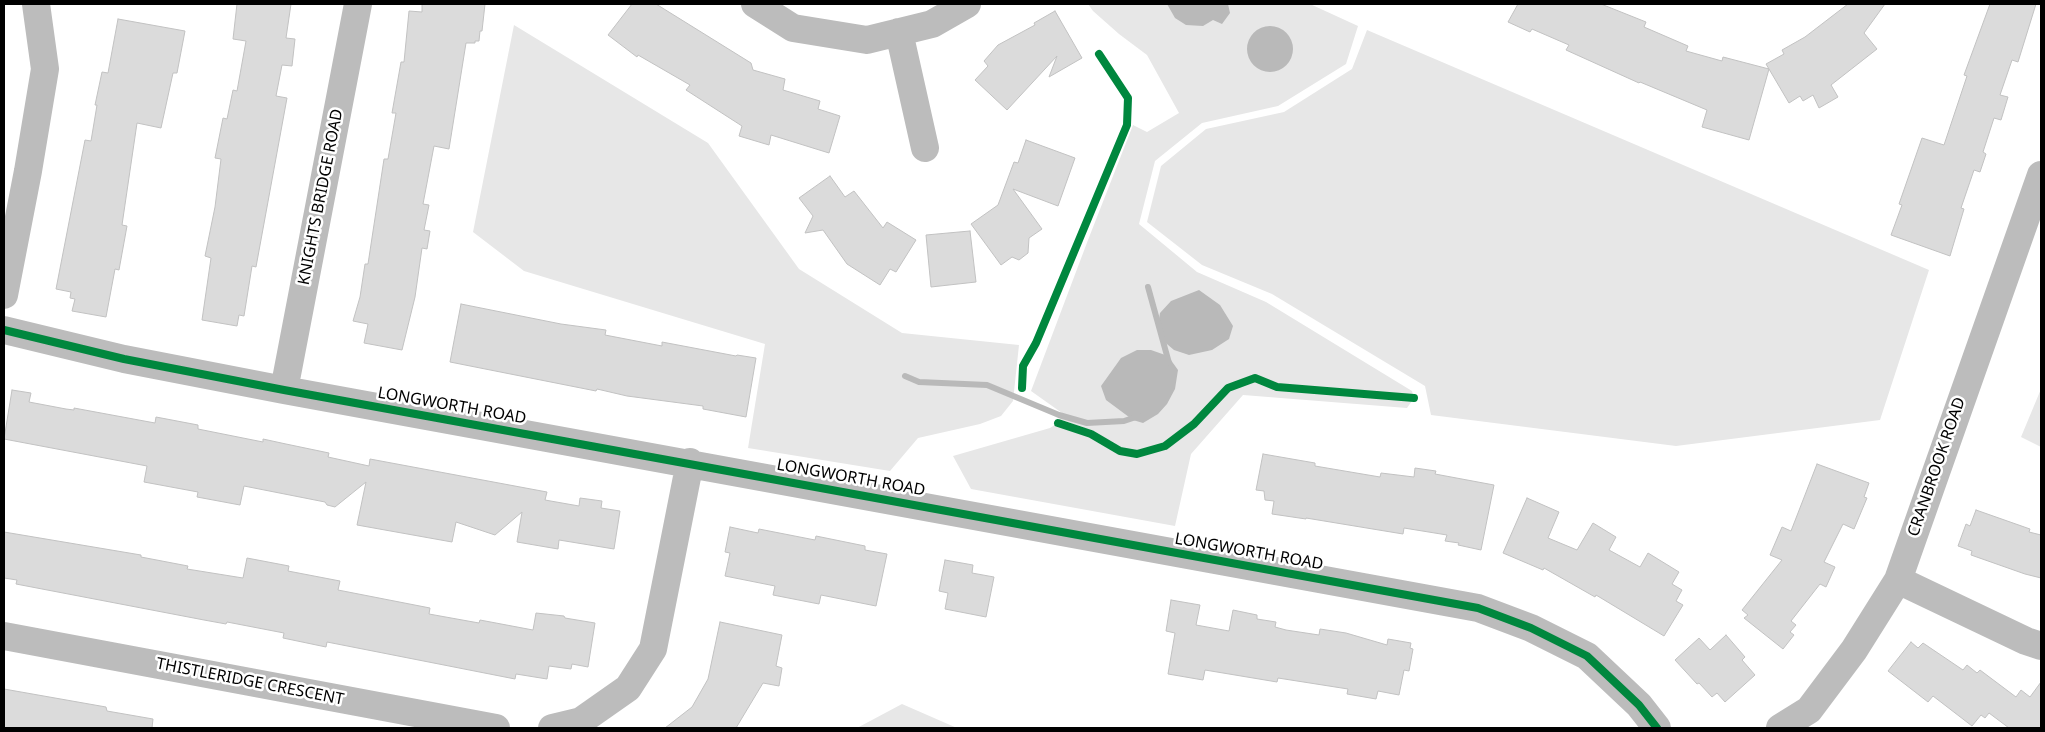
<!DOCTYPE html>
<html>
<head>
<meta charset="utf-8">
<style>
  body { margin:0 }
  #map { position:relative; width:2045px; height:732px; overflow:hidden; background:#fff; font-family:"Noto Sans",sans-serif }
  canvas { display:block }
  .frame { position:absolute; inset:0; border:5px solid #000; pointer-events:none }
</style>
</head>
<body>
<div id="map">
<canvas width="2045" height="732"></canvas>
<div class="frame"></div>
</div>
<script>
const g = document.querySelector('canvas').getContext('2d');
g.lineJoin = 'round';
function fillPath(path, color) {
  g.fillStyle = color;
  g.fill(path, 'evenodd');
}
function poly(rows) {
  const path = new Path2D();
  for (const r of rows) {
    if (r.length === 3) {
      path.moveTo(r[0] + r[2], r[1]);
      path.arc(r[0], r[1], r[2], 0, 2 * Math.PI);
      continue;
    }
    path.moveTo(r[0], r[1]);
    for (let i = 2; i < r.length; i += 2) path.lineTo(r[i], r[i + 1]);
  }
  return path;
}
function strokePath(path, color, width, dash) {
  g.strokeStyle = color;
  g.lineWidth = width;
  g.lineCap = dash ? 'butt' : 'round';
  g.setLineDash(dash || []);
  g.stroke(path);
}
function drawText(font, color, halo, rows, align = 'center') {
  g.font = font + ' "Noto Sans",sans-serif';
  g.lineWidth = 5;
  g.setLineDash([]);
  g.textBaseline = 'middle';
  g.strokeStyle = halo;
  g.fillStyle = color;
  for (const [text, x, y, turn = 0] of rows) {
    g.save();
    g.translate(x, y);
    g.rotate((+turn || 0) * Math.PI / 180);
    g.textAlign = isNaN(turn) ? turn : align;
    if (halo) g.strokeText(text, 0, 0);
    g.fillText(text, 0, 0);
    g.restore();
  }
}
fillPath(poly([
  [1088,4,1310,4,1358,26,1346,64,1278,106,1202,123,1155,161,1139,224,1197,272,1266,302,1412,391,1414,398,1407,408,1243,395,1191,454,1175,526,971,489,953,456,1050,428,1058,423,1062,413,1031,391,1088,240,1133,125,1147,132,1179,113,1147,55,1119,34,1093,11],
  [514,25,708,143,799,269,902,333,1019,345,1013,401,1001,416,980,424,918,438,890,471,748,448,765,344,524,271,473,232],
  [1367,30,1929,270,1880,420,1676,446,1431,415,1425,386,1272,294,1202,265,1147,222,1161,166,1206,129,1284,112,1352,69],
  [2041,389,2041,447,2021,437],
  [902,704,957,728,857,728]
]), '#e7e7e7');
fillPath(poly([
  [1167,4,1228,4,1230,13,1222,24,1213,20,1203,26,1186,25,1175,18],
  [1270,49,23],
  [1199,290,1220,305,1233,326,1229,339,1212,350,1189,355,1174,350,1161,339,1158,326,1160,313,1171,301],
  [1137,350,1151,350,1168,356,1178,370,1175,389,1167,404,1158,414,1143,423,1133,420,1106,400,1101,386,1121,358]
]), '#b9b9b9');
strokePath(poly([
  [1148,287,1169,363],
  [905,376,919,382,987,385,1059,415,1087,423,1124,421,1139,416]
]), '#b9b9b9', 6);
const building = poly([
  [237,4,291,4,286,38,295,39,292,66,282,65,276,96,287,98,256,267,252,266,244,316,239,315,237,326,202,320,211,258,205,256,215,207,221,159,215,158,223,118,227,119,233,90,237,91,246,41,233,39,237,4],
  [422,4,485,4,482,31,480,31,479,41,475,41,475,43,466,43,449,149,434,146,423,204,429,205,424,230,430,231,427,249,422,248,415,297,402,350,364,343,368,324,353,321,360,297,365,264,368,264,384,159,388,159,396,113,392,113,401,62,404,62,409,11,422,12,422,4],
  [632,4,656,4,751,63,753,70,785,79,783,90,820,101,818,109,840,116,829,153,771,135,769,145,739,136,742,126,686,90,690,85,638,55,637,57,608,35,632,4],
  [1518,4,1601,4,1646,22,1644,27,1688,46,1686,51,1722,61,1723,57,1769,69,1749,140,1702,127,1707,110,1640,82,1639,83,1566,50,1569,45,1532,29,1530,32,1508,22,1518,4],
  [1848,4,1885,4,1864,33,1877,49,1831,85,1838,97,1819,108,1813,95,1803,101,1800,96,1789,103,1766,64,1784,54,1782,50,1805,37,1848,4],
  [1990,4,2036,4,2018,62,2012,60,2000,95,2008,97,2001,120,1994,118,1983,152,1986,154,1980,172,1974,170,1961,208,1964,209,1950,256,1891,235,1902,205,1899,204,1922,138,1944,145,1967,76,1964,75,1990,4],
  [1055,11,1082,58,1049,77,1057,56,1007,110,975,80,988,66,984,61,998,45,1035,25,1034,23,1055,11],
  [118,19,185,31,177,73,173,73,161,128,137,123,122,225,127,226,119,270,115,269,106,317,72,311,75,299,70,298,71,292,56,289,85,140,91,141,97,105,95,105,102,72,108,73,118,19],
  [1026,140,1075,158,1058,206,1013,189,1042,229,1029,238,1028,253,1019,260,1012,257,1001,265,971,224,998,205,1014,162,1018,163,1026,140],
  [830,176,845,197,854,191,883,228,887,222,916,240,896,272,890,269,880,285,847,264,823,230,805,233,813,216,799,198,830,176],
  [970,231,976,282,931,287,926,235,970,231],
  [461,304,561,324,606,330,605,335,662,346,662,342,736,356,737,355,756,358,746,417,703,409,703,406,627,396,597,389,596,391,450,362,461,304],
  [12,390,31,393,29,402,66,409,74,410,74,408,155,423,156,417,198,425,198,429,263,442,263,439,286,444,329,453,328,457,369,466,370,459,547,492,545,500,579,506,580,498,602,501,601,508,620,511,614,549,559,540,558,549,517,542,522,512,495,535,456,522,452,542,357,525,366,482,335,507,327,505,325,502,244,486,240,505,197,497,198,492,144,482,147,466,4,439,12,390],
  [1263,454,1315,463,1315,466,1380,477,1381,473,1414,477,1415,468,1436,471,1435,474,1494,485,1481,550,1458,545,1459,543,1445,541,1447,535,1404,528,1403,534,1306,518,1306,519,1272,514,1274,501,1265,500,1264,491,1256,490,1263,454],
  [1817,464,1869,483,1864,497,1867,498,1854,529,1843,524,1824,562,1835,567,1826,587,1820,584,1791,621,1796,625,1790,632,1794,635,1783,649,1744,618,1748,615,1742,610,1782,560,1770,555,1782,527,1791,531,1817,464],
  [1527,498,1559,512,1548,538,1577,550,1593,523,1616,537,1609,550,1640,567,1648,553,1679,572,1672,584,1682,590,1676,601,1683,605,1664,636,1596,595,1595,597,1544,568,1543,570,1503,553,1527,498],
  [1976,510,2030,529,2029,532,2041,535,2041,578,2025,574,1971,555,1972,551,1958,546,1966,524,1970,526,1976,510],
  [730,527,758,533,759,529,815,540,816,536,865,546,865,550,887,554,876,606,821,595,819,604,773,595,775,586,725,576,730,553,725,552,730,527],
  [4,532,141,555,141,557,188,566,187,569,243,578,247,558,289,566,288,571,340,581,338,590,430,608,429,614,479,623,480,620,533,630,536,613,564,616,565,618,595,623,588,667,572,664,571,669,549,666,547,679,516,674,515,679,327,642,326,647,283,638,284,633,227,622,226,624,204,620,16,584,17,580,4,578,4,532],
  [945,560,973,565,972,573,994,577,986,617,945,609,948,593,939,591,945,560],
  [1171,600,1200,605,1196,625,1229,631,1233,610,1257,615,1257,619,1276,622,1275,627,1286,630,1319,635,1320,629,1346,633,1387,645,1388,639,1411,643,1410,648,1413,649,1409,671,1404,670,1399,695,1378,691,1376,699,1347,694,1348,689,1278,678,1277,682,1205,670,1203,680,1168,674,1175,633,1166,631,1171,600],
  [720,622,782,635,776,666,782,668,779,686,763,683,736,728,665,728,692,707,708,679,720,622],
  [1726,635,1745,657,1742,660,1755,675,1725,702,1717,693,1712,697,1699,683,1697,684,1675,660,1699,638,1710,650,1726,635],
  [1911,642,1918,648,1923,643,1963,670,1967,665,1977,673,1980,670,2016,697,2021,690,2030,697,2041,682,2041,728,2009,728,1989,713,1985,718,1981,715,1972,726,1933,696,1928,702,1888,671,1911,642],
  [4,689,106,707,107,711,153,719,152,728,4,728,4,689]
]);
fillPath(building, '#dbdbdb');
strokePath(building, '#c2c2c2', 1);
strokePath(poly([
  [755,4,793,28,867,40,932,24,967,4],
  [899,32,925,148],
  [4,295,28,171,45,69,36,4],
  [4,330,124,359,284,390,1478,608,1531,628,1587,656,1639,705,1657,728],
  [284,390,358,4],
  [1898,580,2026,641,2041,646],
  [4,636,496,728],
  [552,728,581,721,628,688,653,649,690,462],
  [1780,728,1809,710,1854,650,1898,580,2041,175]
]), '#bcbcbc', 28);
strokePath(poly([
  [4,330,124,359,284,390,1478,608,1531,628,1587,656,1639,705,1657,728],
  [1022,388,1023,366,1036,343,1127,125,1128,98,1099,54],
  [1058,423,1091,434,1120,451,1137,454,1165,446,1194,424,1228,388,1255,378,1277,387,1414,398]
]), '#00873e', 8);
drawText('16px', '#000', '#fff', [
  ["KNIGHTS BRIDGE ROAD",321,197,-79],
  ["LONGWORTH ROAD",452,406,10],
  ["CRANBROOK ROAD",1937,467,-71],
  ["LONGWORTH ROAD",851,478,10],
  ["LONGWORTH ROAD",1249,552,10],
  ["THISTLERIDGE CRESCENT",250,682,11]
]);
</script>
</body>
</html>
